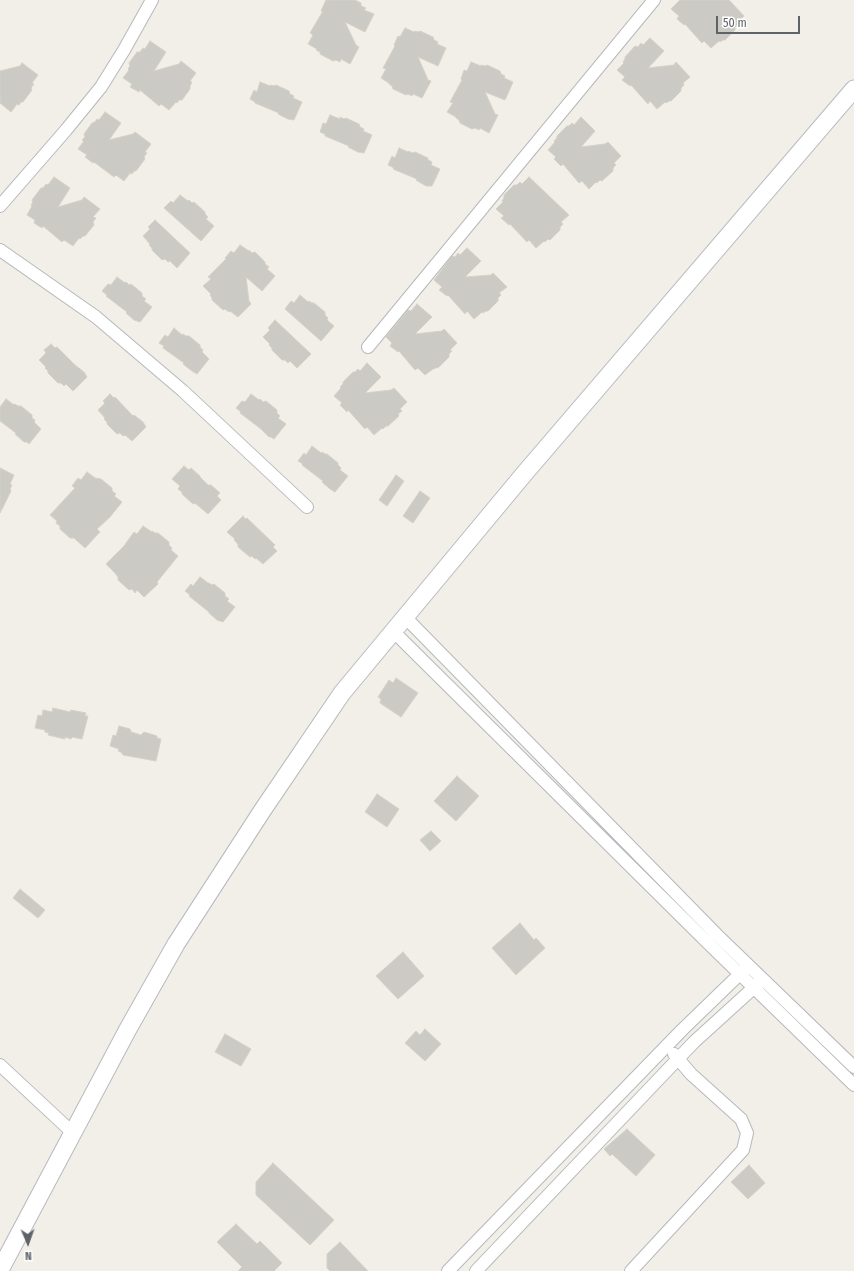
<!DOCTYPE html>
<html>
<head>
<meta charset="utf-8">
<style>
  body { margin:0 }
  #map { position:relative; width:854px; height:1271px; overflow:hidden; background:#f1efe8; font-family:"Fira Sans Condensed",sans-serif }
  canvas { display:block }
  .north { position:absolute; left:8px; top:1223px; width:40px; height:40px; -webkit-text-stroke:3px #fff; paint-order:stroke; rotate:178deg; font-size:11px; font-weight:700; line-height:16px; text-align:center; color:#5f6368 }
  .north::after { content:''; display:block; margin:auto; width:14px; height:18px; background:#5f6368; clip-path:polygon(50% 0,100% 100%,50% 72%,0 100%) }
  .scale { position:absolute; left:716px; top:16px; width:84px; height:18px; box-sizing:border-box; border:2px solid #5f6368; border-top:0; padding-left:5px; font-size:12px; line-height:14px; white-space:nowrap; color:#5f6368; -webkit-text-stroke:3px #fff; paint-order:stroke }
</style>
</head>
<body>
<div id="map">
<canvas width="854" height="1271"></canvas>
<div class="north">N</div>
<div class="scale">50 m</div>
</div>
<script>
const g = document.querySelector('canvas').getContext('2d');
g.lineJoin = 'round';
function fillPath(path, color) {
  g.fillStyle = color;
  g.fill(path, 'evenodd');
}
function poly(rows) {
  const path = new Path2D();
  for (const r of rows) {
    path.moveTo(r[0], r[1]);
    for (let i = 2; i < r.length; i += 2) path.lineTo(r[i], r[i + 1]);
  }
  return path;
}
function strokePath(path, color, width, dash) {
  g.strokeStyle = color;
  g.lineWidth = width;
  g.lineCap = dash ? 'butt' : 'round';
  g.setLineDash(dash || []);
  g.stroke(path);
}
const building = poly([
  [326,0,355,0,361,3,361,6,366,8,364,10,374,14,365,32,345,22,356,45,359,47,350,64,341,59,340,62,336,60,333,61,320,54,320,52,316,50,317,49,308,44,313,35,310,33,323,11,321,11,326,0],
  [680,0,729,0,744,16,737,22,738,24,735,27,735,30,725,40,723,40,720,42,719,41,711,48,704,41,702,43,685,24,684,25,677,19,679,16,671,9,680,0],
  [405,28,414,32,415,31,418,32,420,31,433,37,434,40,438,42,437,44,446,48,438,66,418,57,428,80,431,81,422,98,413,94,412,96,408,94,406,95,393,89,392,86,389,84,389,83,381,78,386,69,383,68,395,46,394,45,398,36,400,37,405,28],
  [650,38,664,51,648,68,674,65,676,62,690,77,683,83,684,85,681,88,681,91,671,101,669,101,666,103,665,102,657,109,650,101,648,104,631,85,630,86,622,80,625,77,617,70,624,63,623,62,625,59,625,57,635,46,638,47,641,43,643,45,650,38],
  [150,41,166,52,154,71,179,64,181,61,196,73,190,81,192,82,190,86,190,89,182,100,179,100,177,103,176,102,169,110,161,104,159,106,140,90,139,92,130,87,132,84,123,78,129,70,128,69,130,66,129,63,137,52,140,52,143,48,145,49,150,41],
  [471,62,481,66,481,65,485,66,487,65,500,71,501,74,505,76,504,78,513,82,505,100,485,92,495,114,498,115,489,133,480,128,479,130,475,128,472,129,460,123,459,120,456,118,456,117,447,112,453,103,450,102,462,80,461,79,464,70,467,71,471,62],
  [22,63,38,75,32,83,34,84,31,88,32,90,23,102,21,102,19,105,17,104,11,112,0,103,0,71,20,66,22,63],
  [260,82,270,86,271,85,274,86,276,85,289,91,290,94,294,96,293,98,302,102,294,120,288,119,278,114,279,113,255,103,255,102,250,99,254,90,257,92,260,82],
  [105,112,121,123,109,140,133,134,135,132,151,144,145,152,147,153,144,157,145,159,136,171,134,171,132,174,130,173,124,181,116,175,114,177,94,162,93,163,85,157,87,155,78,149,84,141,82,140,85,137,84,134,92,123,95,122,97,119,99,120,105,112],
  [330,115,340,119,340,117,344,119,346,118,359,124,360,127,364,129,363,131,372,135,364,153,358,152,348,147,349,146,325,136,325,134,320,132,323,123,326,124,330,115],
  [581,117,595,131,581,147,605,144,608,142,621,156,614,163,616,165,613,168,613,171,602,181,600,180,597,183,596,182,589,189,582,181,579,183,563,164,561,166,554,159,556,157,548,150,555,142,554,141,557,138,557,136,567,126,569,126,572,123,574,125,581,117],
  [399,148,408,152,409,151,412,153,415,152,428,158,428,160,432,162,431,165,440,169,432,186,426,186,416,180,417,179,393,169,394,168,388,165,392,156,395,158,399,148],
  [54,177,70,188,58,207,82,200,84,197,100,209,93,217,96,218,93,222,94,225,85,236,83,236,80,239,79,238,73,246,64,240,62,242,43,226,42,228,34,223,35,220,27,215,32,206,31,205,33,202,32,200,41,188,43,188,46,184,48,185,54,177],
  [529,177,569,215,561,222,563,224,560,227,560,230,550,240,548,239,545,242,544,241,536,248,529,240,527,242,510,224,509,225,501,218,504,216,496,209,503,202,502,201,504,198,504,195,514,185,517,185,520,182,522,184,529,177],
  [180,195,188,201,189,200,192,203,194,202,205,212,205,214,208,217,206,219,214,226,201,241,164,208,171,201,173,203,180,195],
  [155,220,190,253,177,268,170,261,168,262,165,259,162,260,152,250,152,248,149,245,150,244,143,236,150,229,148,227,155,220],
  [240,245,249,251,249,250,252,253,255,252,265,262,265,264,269,267,267,269,275,276,262,291,246,277,249,301,251,304,238,317,230,311,229,312,225,309,223,310,212,300,212,298,210,295,211,294,203,286,211,279,208,277,226,259,225,258,231,251,234,253,240,245],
  [467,248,481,261,465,277,491,275,493,273,507,287,499,293,501,295,498,298,498,301,488,311,486,311,483,313,482,312,474,319,467,311,465,314,448,295,447,296,439,290,442,287,434,280,452,256,455,257,458,253,460,255,467,248],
  [117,277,125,283,126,282,129,285,131,284,142,293,142,296,146,299,144,301,152,307,140,322,134,320,126,313,127,312,106,296,107,295,102,291,108,284,111,285,117,277],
  [300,295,308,302,309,301,312,303,314,303,325,312,325,315,328,318,327,320,334,326,321,341,285,309,291,301,294,303,300,295],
  [417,304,432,317,415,334,442,331,444,329,457,343,450,350,452,351,449,354,449,357,439,367,433,369,425,375,418,368,415,370,399,351,398,352,390,346,392,343,386,337,408,310,411,311,417,304],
  [275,320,311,354,297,368,290,361,288,363,285,360,282,360,272,350,272,348,269,345,270,344,263,337,270,330,268,328,275,320],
  [174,328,182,335,183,334,186,336,189,336,200,345,200,347,203,350,202,352,209,359,197,374,192,371,183,364,184,363,163,348,164,346,159,343,165,335,168,337,174,328],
  [51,344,55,348,57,347,75,365,84,372,87,377,73,391,66,384,64,386,61,383,58,383,48,373,48,371,45,368,46,367,39,360,46,353,44,350,51,344],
  [367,363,381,377,365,393,391,390,394,388,407,402,400,409,402,411,398,414,399,416,388,426,386,426,383,429,382,428,374,435,367,427,365,429,348,410,347,412,340,405,342,403,334,396,341,388,340,387,343,384,343,382,353,372,355,372,358,369,360,371,367,363],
  [110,394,114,398,115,397,133,416,134,415,143,422,146,427,132,441,125,435,123,436,120,433,117,434,107,424,107,422,104,419,105,418,98,410,105,403,103,401,110,394],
  [251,394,259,400,260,399,263,402,266,401,277,410,277,413,280,416,278,418,286,424,274,439,271,437,269,437,261,429,240,413,241,412,236,408,242,401,245,402,251,394],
  [6,399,14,405,15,404,18,406,21,406,32,415,32,418,35,420,34,422,41,429,29,444,27,442,24,442,15,434,16,433,0,421,0,407,6,399],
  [312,446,321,453,322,452,325,454,327,454,338,463,338,465,341,468,340,470,348,476,335,492,330,489,322,482,323,481,302,465,303,464,298,461,304,453,306,455,312,446],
  [184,466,189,470,191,468,200,476,200,477,208,485,211,485,220,493,217,496,221,500,208,514,195,503,193,504,182,494,182,492,178,489,180,486,172,479,184,466],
  [0,468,14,475,10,484,12,485,10,489,11,491,0,513,0,468],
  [87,472,95,478,101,479,112,488,112,491,116,494,114,496,122,502,110,517,97,529,100,532,85,548,74,538,70,538,60,529,60,526,56,523,57,521,50,515,75,488,72,486,78,478,81,480,87,472],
  [396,475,404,481,387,506,379,500,396,475],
  [420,491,430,498,413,523,403,516,420,491],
  [243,516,245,519,247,518,275,545,273,547,277,551,263,564,256,558,255,559,252,556,250,557,238,547,238,544,234,540,235,539,227,532,243,516],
  [143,526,152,532,152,531,155,533,158,533,169,542,169,545,172,548,171,550,178,556,157,582,158,584,144,597,137,590,135,593,132,589,129,590,118,580,118,577,115,573,106,564,124,546,134,532,137,534,143,526],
  [200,577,208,583,209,583,212,585,214,584,225,593,225,596,229,599,227,601,235,607,223,622,217,620,209,613,209,612,189,596,190,595,185,591,191,584,193,586,200,577],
  [396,678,418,693,401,717,380,703,381,699,378,697,389,680,393,683,396,678],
  [53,708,70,712,71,710,86,713,85,716,88,716,82,739,72,737,71,739,65,737,65,739,48,735,49,733,45,732,45,730,35,728,38,715,42,716,43,710,52,712,53,708],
  [119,726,130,729,131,732,141,735,144,732,157,736,157,738,161,739,156,761,123,755,121,752,118,751,119,749,110,746,113,735,116,736,119,726],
  [457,776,479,796,456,821,434,801,457,776],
  [377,794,399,809,387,827,365,812,377,794],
  [431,831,441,841,430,851,420,840,431,831],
  [20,889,45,910,38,918,13,898,20,889],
  [520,923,534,940,536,938,545,948,516,975,492,948,520,923],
  [403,952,424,976,398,999,376,976,403,952],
  [425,1029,441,1044,425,1061,405,1043,416,1031,420,1035,425,1029],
  [225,1034,251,1049,241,1066,215,1052,225,1034],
  [627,1129,655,1155,636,1176,612,1154,610,1156,604,1149,627,1129],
  [273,1163,334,1220,310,1245,256,1195,256,1182,273,1163],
  [749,1165,765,1183,748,1199,731,1182,749,1165],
  [236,1224,257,1244,260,1241,282,1263,274,1271,238,1271,242,1267,217,1242,236,1224],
  [340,1242,368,1271,330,1271,327,1268,327,1254,340,1242]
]);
fillPath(building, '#cccac5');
strokePath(building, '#d6d1c6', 1);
const street = poly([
  [0,206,66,130,101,87,124,50,152,0],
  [0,250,96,317,183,391,307,507],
  [368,347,654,0],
  [405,617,717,935,854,1067],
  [393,631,709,944,854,1085],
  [0,1065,73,1133],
  [448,1271,682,1030,745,969],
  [476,1271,694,1042,760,982],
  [631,1271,743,1150,747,1133,741,1119,691,1074,674,1054]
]);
const secondary = poly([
  [0,1270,128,1029,176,944,262,811,342,693,524,474,854,89]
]);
strokePath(street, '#b5b8bc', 14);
strokePath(secondary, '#b6babf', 19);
strokePath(street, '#fff', 12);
strokePath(secondary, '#fff', 17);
</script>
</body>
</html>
